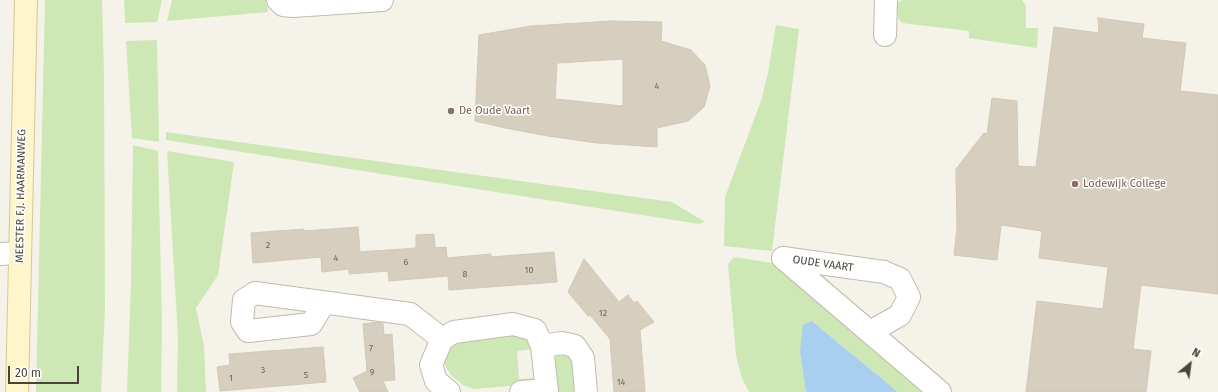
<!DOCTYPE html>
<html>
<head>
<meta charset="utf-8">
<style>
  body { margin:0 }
  #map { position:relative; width:1218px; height:392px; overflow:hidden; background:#f5f2ea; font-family:"Fira Sans",sans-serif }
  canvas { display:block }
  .north { position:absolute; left:1170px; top:344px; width:40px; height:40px; -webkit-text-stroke:3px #fff; paint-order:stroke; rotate:29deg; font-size:11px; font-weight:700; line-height:16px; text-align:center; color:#494338 }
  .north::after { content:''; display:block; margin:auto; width:14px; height:18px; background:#494338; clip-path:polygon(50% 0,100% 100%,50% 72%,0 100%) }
  .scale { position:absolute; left:8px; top:366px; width:71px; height:18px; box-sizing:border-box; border:2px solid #494338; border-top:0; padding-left:5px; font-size:12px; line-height:14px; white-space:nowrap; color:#494338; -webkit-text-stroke:3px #fff; paint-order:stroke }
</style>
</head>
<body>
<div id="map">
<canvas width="1218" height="392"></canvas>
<div class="north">N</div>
<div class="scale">20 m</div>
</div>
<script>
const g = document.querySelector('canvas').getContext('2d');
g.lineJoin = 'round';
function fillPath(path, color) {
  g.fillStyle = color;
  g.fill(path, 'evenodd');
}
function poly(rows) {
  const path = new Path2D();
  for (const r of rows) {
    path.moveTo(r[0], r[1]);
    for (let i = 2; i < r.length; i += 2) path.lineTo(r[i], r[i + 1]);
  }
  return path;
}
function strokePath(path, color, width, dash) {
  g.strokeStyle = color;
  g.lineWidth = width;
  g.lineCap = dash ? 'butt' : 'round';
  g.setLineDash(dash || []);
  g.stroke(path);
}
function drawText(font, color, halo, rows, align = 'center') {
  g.font = font + ' "Fira Sans",sans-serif';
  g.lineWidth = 3;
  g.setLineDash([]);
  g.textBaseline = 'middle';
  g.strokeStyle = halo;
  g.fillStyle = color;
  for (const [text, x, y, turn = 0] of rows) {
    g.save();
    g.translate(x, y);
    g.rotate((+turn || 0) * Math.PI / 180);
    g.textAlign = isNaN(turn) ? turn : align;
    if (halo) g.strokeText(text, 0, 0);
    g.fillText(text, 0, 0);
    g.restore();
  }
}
fillPath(poly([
  [45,0,102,0,104,74,105,308,101,392,36,392],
  [124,0,162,0,157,22,125,23],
  [172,0,266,0,268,12,167,21],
  [902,0,1022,0,1026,6,1026,28,1038,28,1037,48,969,38,969,31,902,23,898,18,897,4],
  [776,25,799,29,772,251,724,246,725,197,761,101,768,73],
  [157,40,159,142,132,138,126,41],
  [166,132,672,202,705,222,699,224,166,140],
  [133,145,158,151,162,324,161,392,127,392,131,283],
  [167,151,234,162,218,275,196,308,204,346,206,392,177,392,178,337],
  [734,257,778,264,930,392,898,392,812,321,805,386,806,392,749,392,742,378,736,356,728,264],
  [507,334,523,335,535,349,517,351,519,379,537,378,532,384,474,389,463,385,451,375,446,368,444,358,452,342],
  [571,352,578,392,557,392,554,364,556,357,560,353]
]), '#cde8b4');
fillPath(poly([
  [812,321,898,392,806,392,800,351,803,325]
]), '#a8cef0');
const building = poly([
  [1098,18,1144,24,1142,38,1186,43,1180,91,1218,95,1218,294,1141,285,1133,349,1151,351,1146,392,1026,392,1037,301,1103,309,1108,267,1039,258,1042,231,1001,225,997,260,954,255,957,228,956,172,956,169,984,133,987,134,992,98,1017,101,1018,166,1036,167,1054,27,1099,33,1098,18],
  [611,21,662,22,661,41,691,50,705,65,710,86,704,107,688,121,657,128,657,147,597,143,548,136,505,128,475,121,479,35,531,26,611,21],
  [623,59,623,106,555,99,557,63,623,59],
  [358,227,360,252,416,248,416,235,434,234,435,248,446,247,447,258,491,254,491,257,554,252,557,282,449,290,448,276,389,281,388,271,349,274,349,269,322,272,321,257,253,263,251,233,304,229,304,231,358,227],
  [584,259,619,302,628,295,634,303,637,301,654,322,640,330,645,392,614,392,610,339,590,315,588,316,568,292,584,259],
  [379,322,383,323,384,335,392,334,395,380,383,381,388,392,360,392,353,378,367,371,363,324,379,322],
  [323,347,326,382,220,391,217,367,230,365,229,354,323,347]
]);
fillPath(building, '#d6cfc0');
strokePath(building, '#d1c7b3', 1);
const minor = poly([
  [278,0,283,5,293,6,382,0],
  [885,35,886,0],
  [0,254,20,253],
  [324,303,311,324,248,331,242,322,244,300,255,293,410,314,442,339],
  [870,332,900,315,909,297,900,279,884,272,783,258,940,392],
  [542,346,562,343,575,346,583,358,586,392],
  [449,392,436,381,431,365,442,339,454,332,513,324,535,330,542,346,547,392],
  [521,392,547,390]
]);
const secondary = poly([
  [17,392,26,0]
]);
strokePath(minor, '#c0bbad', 24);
strokePath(secondary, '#d4c89a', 24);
strokePath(minor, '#fff', 22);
strokePath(secondary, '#fef5cb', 22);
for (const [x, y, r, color] of [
  [451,111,4,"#8d6e63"],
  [1075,184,4,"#8d6e63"]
]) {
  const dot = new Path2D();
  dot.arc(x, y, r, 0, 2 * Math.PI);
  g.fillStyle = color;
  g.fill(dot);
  strokePath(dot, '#fff', 1.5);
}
drawText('9px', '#6c665a', null, [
  ["4",657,86],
  ["2",268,245],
  ["4",336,258],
  ["6",406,262],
  ["10",529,270],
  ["8",465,274],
  ["12",603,313],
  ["7",371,348],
  ["3",263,370],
  ["9",372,372],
  ["5",306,375],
  ["1",231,378],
  ["14",621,382]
]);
drawText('11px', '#785e54', '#fff', [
  ["De Oude Vaart",459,111],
  ["Lodewijk College",1083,184]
], 'left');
drawText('11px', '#494338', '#fff', [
  ["MEESTER F.J. HAARMANWEG",21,196,-89],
  ["OUDE VAART",823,264,8]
]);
</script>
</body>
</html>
